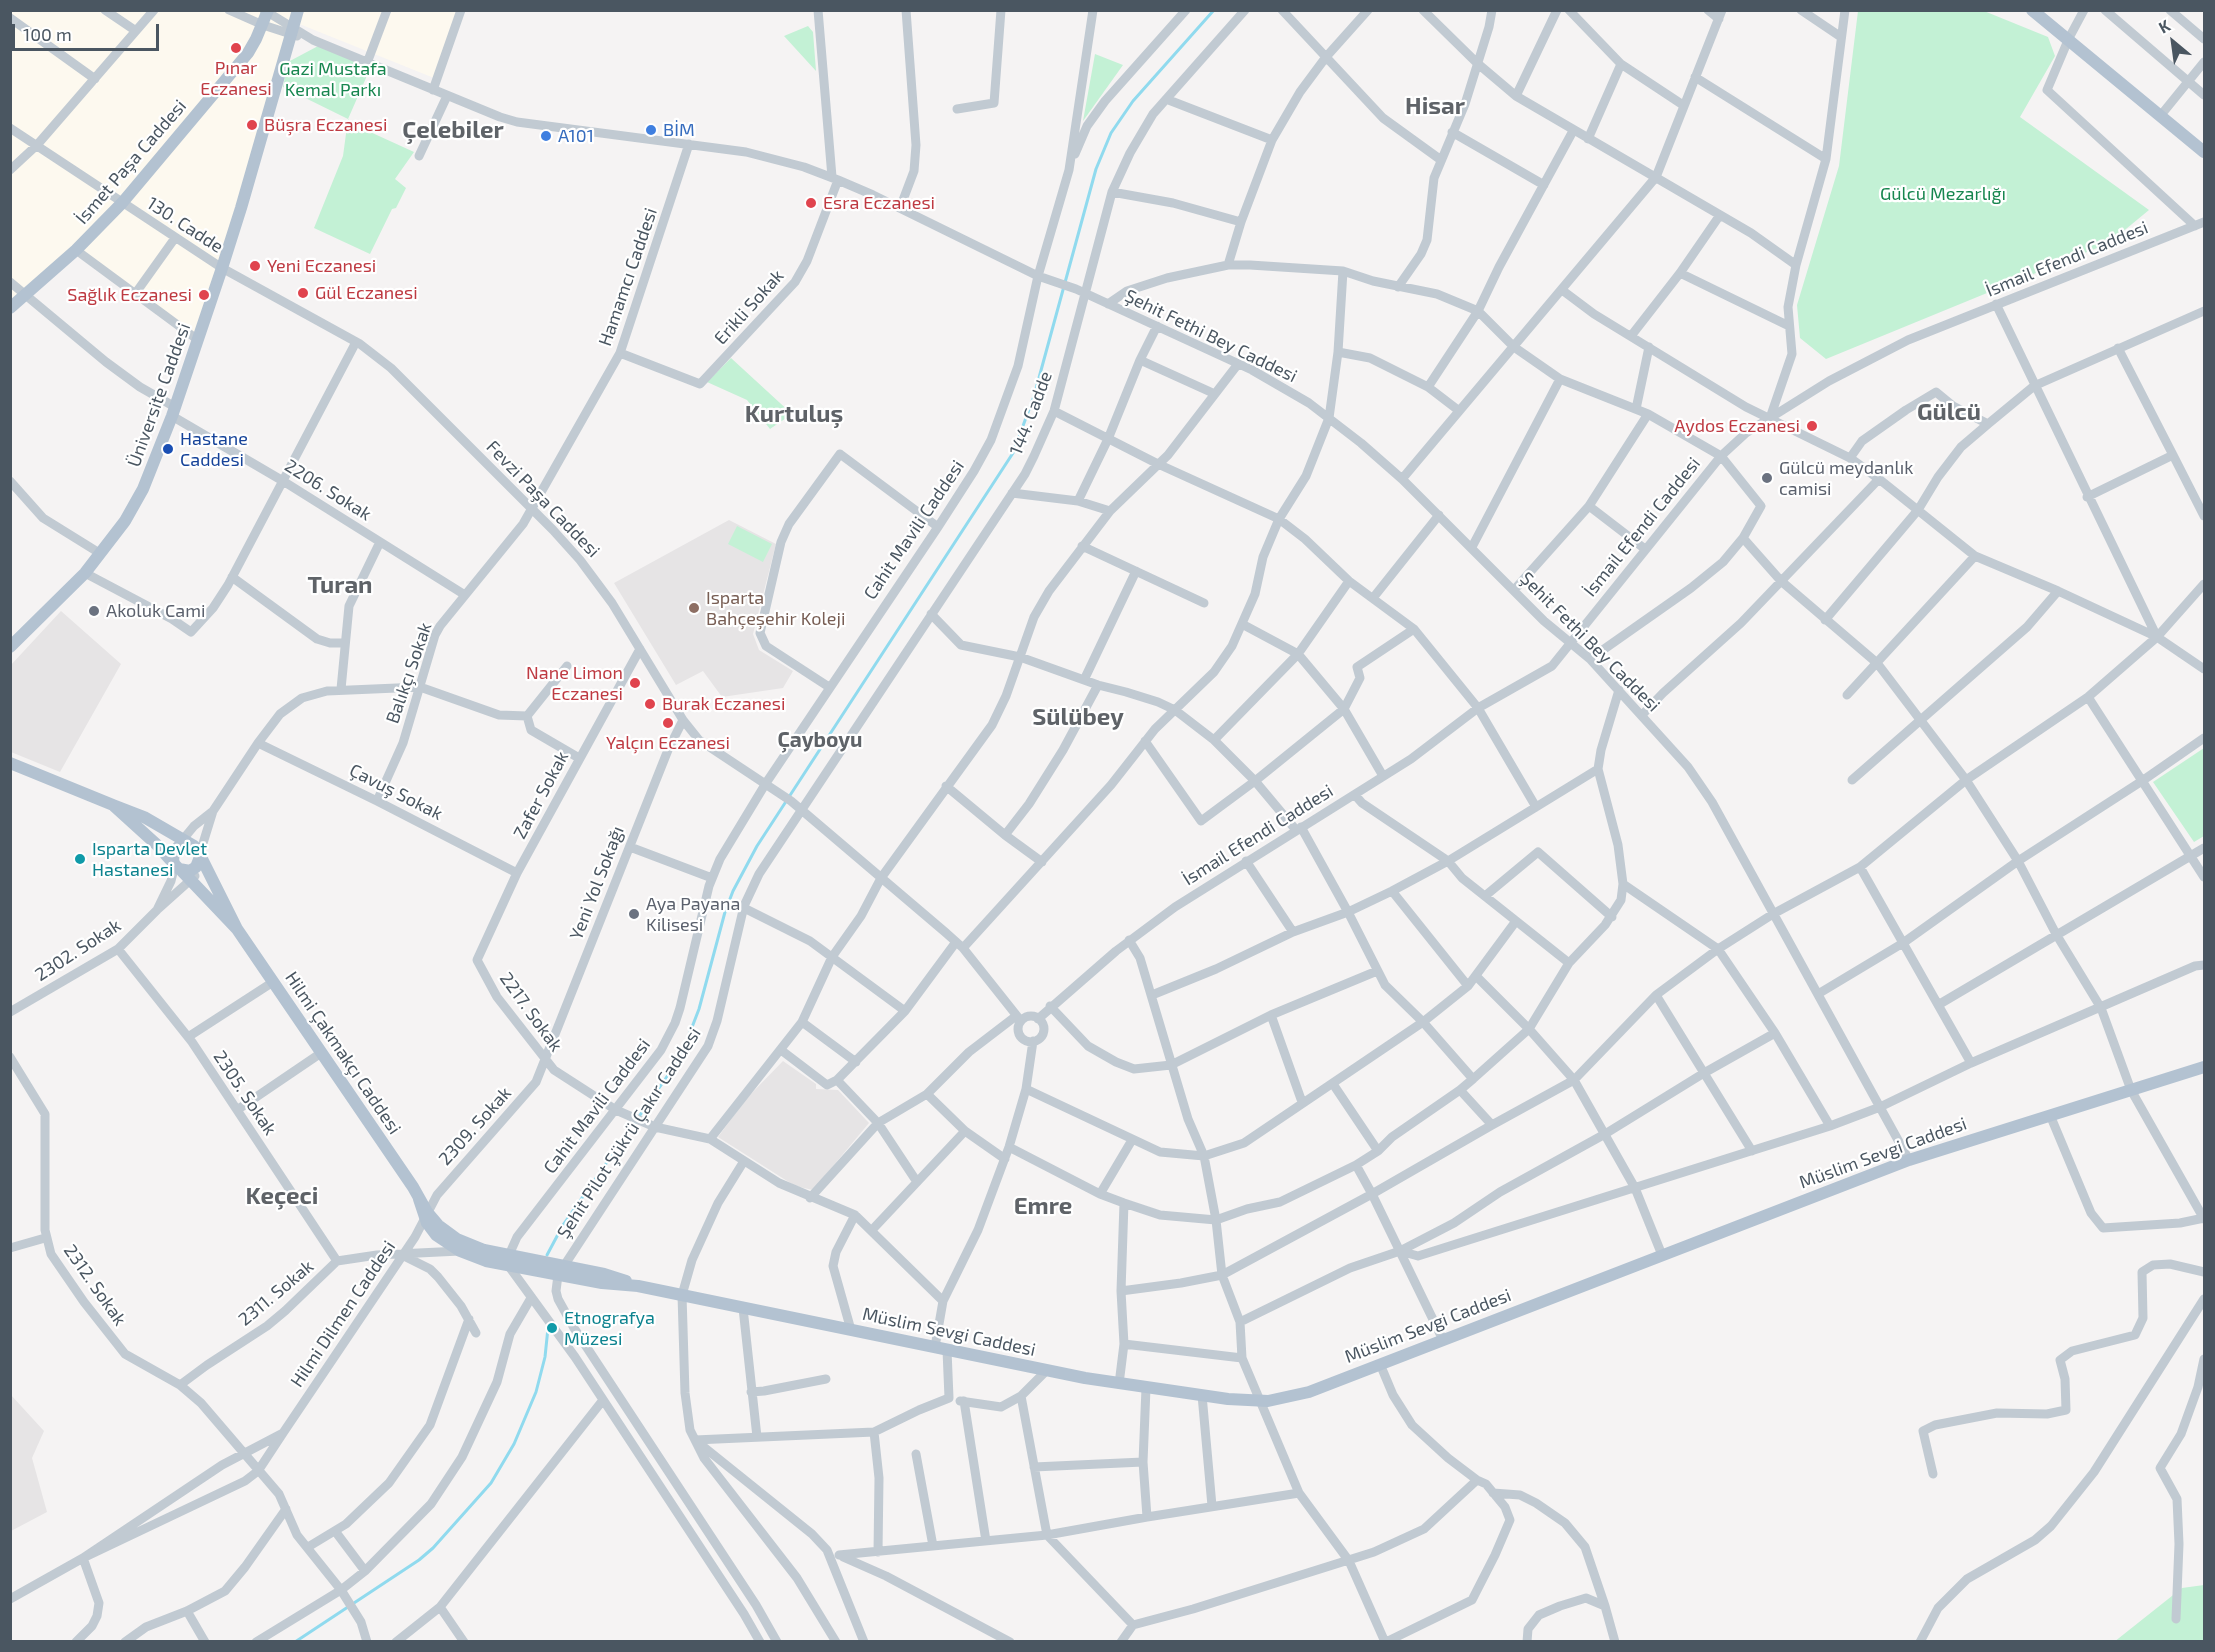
<!DOCTYPE html>
<html>
<head>
<meta charset="utf-8">
<style>
  body { margin:0 }
  #map { position:relative; width:2215px; height:1652px; overflow:hidden; background:#f5f3f3; font-family:"Exo 2",sans-serif }
  canvas { display:block }
  .frame { position:absolute; inset:0; border:12px solid #4a5661; pointer-events:none }
  .north { position:absolute; left:2143px; top:12px; width:60px; height:60px; -webkit-text-stroke:4px #fff; paint-order:stroke; rotate:331deg; font-size:16px; font-weight:700; line-height:24px; text-align:center; color:#4a5661 }
  .north::after { content:''; display:block; margin:auto; width:21px; height:27px; background:#4a5661; clip-path:polygon(50% 0,100% 100%,50% 72%,0 100%) }
  .scale { position:absolute; left:12px; top:24px; width:147px; height:27px; box-sizing:border-box; border:3px solid #4a5661; border-top:0; padding-left:8px; font-size:18px; line-height:21px; white-space:nowrap; color:#4a5661; -webkit-text-stroke:4px #fff; paint-order:stroke }
</style>
</head>
<body>
<div id="map">
<canvas width="2215" height="1652"></canvas>
<div class="frame"></div>
<div class="north">K</div>
<div class="scale">100 m</div>
</div>
<script>
const g = document.querySelector('canvas').getContext('2d');
g.lineJoin = 'round';
function fillPath(path, color) {
  g.fillStyle = color;
  g.fill(path, 'evenodd');
}
function poly(rows) {
  const path = new Path2D();
  for (const r of rows) {
    if (r.length === 3) {
      path.moveTo(r[0] + r[2], r[1]);
      path.arc(r[0], r[1], r[2], 0, 2 * Math.PI);
      continue;
    }
    path.moveTo(r[0], r[1]);
    for (let i = 2; i < r.length; i += 2) path.lineTo(r[i], r[i + 1]);
  }
  return path;
}
function strokePath(path, color, width, dash) {
  g.strokeStyle = color;
  g.lineWidth = width;
  g.lineCap = dash ? 'butt' : 'round';
  g.setLineDash(dash || []);
  g.stroke(path);
}
function drawText(font, color, halo, rows, align = 'center') {
  g.font = font + ' "Exo 2",sans-serif';
  g.lineWidth = 4.5;
  g.setLineDash([]);
  g.textBaseline = 'middle';
  g.strokeStyle = halo;
  g.fillStyle = color;
  for (const [text, x, y, turn = 0] of rows) {
    g.save();
    g.translate(x, y);
    g.rotate((+turn || 0) * Math.PI / 180);
    g.textAlign = isNaN(turn) ? turn : align;
    if (halo) g.strokeText(text, 0, 0);
    g.fillText(text, 0, 0);
    g.restore();
  }
}
fillPath(poly([
  [11,11,458,11,434,78,292,21,221,257,195,333,74,246,11,300]
]), '#fdf9ef');
fillPath(poly([
  [729,520,776,544,753,634,759,650,793,671,783,688,722,697,703,671,676,685,614,583],
  [61,611,121,664,60,772,11,752,10,666],
  [783,1061,816,1084,816,1089,838,1090,869,1123,813,1190,795,1186,718,1137,746,1099],
  [11,1395,44,1431,32,1458,47,1512,11,1531]
]), '#e6e4e5');
fillPath(poly([
  [1858,11,1984,11,2048,37,2055,56,2020,117,2149,210,2109,243,1826,359,1800,338,1797,305,1839,166],
  [808,26,813,32,816,71,784,36],
  [320,45,367,63,366,78,348,119,368,131,414,152,395,179,406,188,396,208,392,209,370,254,314,228,343,156,348,119,283,87,288,62],
  [1095,54,1123,65,1083,121],
  [731,358,792,414,770,429,747,400,707,382],
  [737,526,772,544,763,562,728,544],
  [2204,748,2204,836,2194,842,2153,782],
  [2204,1585,2204,1641,2114,1642,2182,1588]
]), '#c3f1d5');
strokePath(poly([
  [547,1255,563,1225,673,1068,684,1048,699,1009,725,912,733,891,757,846,1013,453,1034,396,1096,169,1111,133,1133,101,1214,10],
  [295,1642,419,1560,433,1548,491,1483,514,1444,536,1392,545,1357,548,1328]
]), '#90daee', 3);
strokePath(poly([
  [105,10,136,31],
  [229,10,263,25,297,36],
  [264,10,313,40,500,117,517,122,746,152,804,167,838,180,873,195,1038,276,1076,289,1252,370,1309,403,1361,443,1402,479,1544,621,1590,659,1688,767,1712,802,1909,1160],
  [818,10,832,177],
  [1282,10,1383,118,1441,160],
  [1423,10,1477,63,1516,96,1751,233,1796,265],
  [1569,10,1621,64,1683,105],
  [1708,10,1719,19],
  [1801,10,1841,37],
  [2084,10,2069,38,2047,90,2195,226],
  [2105,10,2204,95],
  [2170,10,2204,39],
  [10,18,95,79],
  [367,63,387,10],
  [1695,77,1826,159],
  [433,90,461,10],
  [1516,96,1557,10],
  [1166,99,1272,140],
  [957,109,994,103,1001,10],
  [2161,115,2204,62],
  [10,128,222,268,360,344,391,368,553,530,580,560,612,603,683,720,699,740,791,801,945,932,963,948,1021,1021],
  [1452,132,1544,185],
  [1588,139,1621,64],
  [1075,154,1087,126,1105,101,1186,10],
  [419,156,447,96],
  [10,170,37,145,154,10],
  [1112,192,1173,203,1241,222],
  [900,208,914,171,916,145,906,10],
  [76,250,198,340],
  [1228,265,1241,222,1272,140,1300,92,1326,57,1368,10],
  [1680,273,1789,326],
  [10,282,106,362,140,387,175,407],
  [1398,287,1421,254,1427,240,1434,178,1465,104,1489,27,1492,10],
  [1562,290,1594,314,1746,407,1850,458,1879,479,1975,556,2058,591,2157,637,2204,669],
  [135,294,175,238],
  [1108,304,1127,291,1167,278,1228,265,1250,265,1343,271,1373,281,1437,294,1478,311,1514,347,1560,379,1648,414,1721,456,1761,506,1743,538,1723,562,1691,588,1590,659],
  [1996,304,2157,637],
  [1631,336,1680,273,1720,215],
  [1338,352,1370,358,1428,387,1458,410],
  [620,353,700,384,795,282,807,261,838,180],
  [1140,360,1215,394],
  [1428,387,1478,311,1499,267,1573,131],
  [1636,409,1649,347],
  [1054,411,1158,464,1279,519,1305,539,1349,581,1414,629,1478,708,1536,807],
  [172,416,283,481,465,595],
  [1770,418,1792,354,1788,307,1796,265,1826,159,1845,10],
  [2173,455,2204,516],
  [1850,458,1862,441,1906,410,1936,392,1953,406,1988,424,2034,386,2204,311],
  [1402,479,1656,177,1722,10],
  [10,481,43,518,101,554],
  [1012,493,1078,501,1110,511],
  [2087,497,2173,455,2118,348],
  [1078,501,1108,439,1140,360,1157,326],
  [1589,506,1645,549],
  [1743,538,1781,581,1877,663,1966,780,2018,861,2056,934,2101,1008,2131,1090,2204,1219],
  [1082,546,1204,603],
  [1472,547,1560,379],
  [85,573,172,619,191,632,213,608,228,585,356,342],
  [232,577,317,639,330,643,345,643],
  [1514,590,1589,506,1648,414],
  [1373,598,1439,515],
  [931,614,961,645,1020,657,1098,685,1126,692,1158,702,1175,710,1214,740,1255,781,1296,830],
  [1825,620,1918,510,1938,477,1961,447,1988,424],
  [1242,624,1298,654,1344,709,1383,776],
  [640,649,517,873,477,960,497,997,554,1070,616,1110,655,1127,710,1139,779,1183,855,1215,943,1301],
  [1084,680,1136,571],
  [829,687,766,646,760,633,781,542,789,524,840,454,938,527],
  [341,689,349,606,380,542],
  [1847,695,1975,556],
  [2088,697,2204,877],
  [1642,715,1663,693,1741,623,1879,479],
  [527,716,567,666],
  [1214,740,1298,654,1349,581],
  [1145,741,1201,821,1255,781,1344,709,1360,678,1357,667,1414,629],
  [258,743,377,801,517,873],
  [1852,780,2027,627,2058,591],
  [946,786,1005,835,1042,862],
  [1355,795,1362,803,1448,861,1462,878,1569,963],
  [377,801,403,743,435,635,440,626,523,524,620,353,689,144],
  [213,811,258,743,280,714,302,698,327,691,420,687,499,715,527,716,531,730,579,758],
  [1301,827,1348,912,1385,985,1423,1022,1473,1079,1460,1090,1492,1125],
  [1005,835,1029,804,1063,750,1098,685],
  [180,843,194,826,213,811,200,853],
  [630,847,712,878],
  [1246,861,1293,932],
  [175,865,171,881,157,910,195,876],
  [1860,867,1971,1063],
  [1623,884,1718,949,1775,1033,1830,1126],
  [1392,891,1468,986],
  [1485,896,1538,852,1612,917],
  [744,908,810,941,905,1011],
  [1129,940,1140,958,1188,1119,1204,1156,1216,1220,1222,1275,1240,1322,1242,1358,1299,1493],
  [963,948,1111,785,1155,729,1214,672,1232,646,1255,594,1263,557,1279,519,1306,476,1329,418,1338,352,1343,271],
  [118,949,192,1042,337,1261],
  [1476,976,1529,1029,1574,1080,1635,1188,1662,1255],
  [1818,994,1903,943,2018,861,2142,781,2204,738],
  [1152,995,1216,969,1293,932,1348,912,1392,891,1448,861,1598,769],
  [1656,995,1752,1151],
  [1938,1005,2204,848],
  [1050,1006,1088,1046,1116,1062,1134,1069,1171,1065,1271,1015,1377,971],
  [10,1012,118,949,157,910],
  [1271,1015,1302,1102],
  [1031,1029,13],
  [1038,1019,1116,951,1175,907,1411,759,1478,708,1552,666,1721,456,1746,433,1829,381,1908,340,2204,222],
  [802,1022,856,1062],
  [188,1037,273,982],
  [781,1050,827,1085,837,1080,905,1011,956,942],
  [10,1057,45,1114,45,1230,51,1254,84,1302,125,1354,180,1385,201,1403,279,1494,297,1535,341,1590,361,1622,367,1642],
  [1473,1079,1529,1029,1569,963,1605,925,1621,900,1623,884,1618,845,1598,769,1601,750,1619,690],
  [837,1080,878,1123,917,1182],
  [1333,1084,1378,1151],
  [1026,1089,1160,1152,1204,1156,1244,1143,1423,1022,1468,986,1516,921],
  [927,1094,965,1131,1005,1159],
  [237,1110,321,1053],
  [2050,1115,2091,1213,2103,1228,2180,1223,2204,1218],
  [710,1139,802,1022,832,957,861,916,881,878,992,725,1006,696,1034,617,1049,591,1110,511,1168,455,1238,364],
  [1009,1147,1100,1194,1124,1203,1160,1215,1216,1220,1247,1209,1280,1202,1356,1165,1378,1151,1392,1137,1460,1090],
  [744,1161,718,1203,692,1260,682,1295,685,1393,690,1430,704,1458,797,1578,836,1642],
  [1356,1165,1372,1194,1443,1340],
  [1100,1194,1132,1140],
  [810,1198,878,1123,927,1094,969,1052,1016,1016],
  [872,1230,965,1131],
  [10,1248,45,1238],
  [1400,1251,1418,1256,1830,1126,1880,1107,1971,1063,2195,966,2204,965],
  [404,1256,430,1269,438,1277,461,1306,476,1333],
  [1121,1291,1181,1283,1222,1275,1372,1194,1492,1125,1574,1080,1656,995,1718,949,1773,914,1860,867,1966,780,2088,697,2157,637,2204,584],
  [743,1308,757,1437],
  [1240,1322,1350,1268,1400,1251,1454,1223,1500,1192,1605,1134,1704,1073,1775,1033],
  [851,1330,833,1266,836,1252,855,1215],
  [1124,1344,1242,1358],
  [935,1347,943,1301,978,1230,1009,1147,1026,1089,1033,1041],
  [1380,1364,1393,1395,1412,1425,1448,1458,1477,1480],
  [1119,1384,1124,1344,1121,1291,1124,1203],
  [180,1385,207,1365,267,1326,285,1311,337,1261,377,1255,460,1251],
  [751,1392,764,1391,826,1379],
  [1202,1395,1212,1506],
  [1021,1396,1047,1535,1133,1625,1193,1609,1374,1552,1424,1529,1477,1480,1486,1484,1505,1507,1510,1520,1495,1555,1472,1600,1386,1642],
  [960,1401,1001,1407,1021,1396,1047,1370],
  [964,1401,986,1541],
  [283,1433,415,1237,437,1195,536,1082,668,750,683,720],
  [695,1440,874,1432],
  [700,1444,812,1534,827,1550,864,1642],
  [916,1454,933,1546],
  [1143,1462,1146,1388],
  [1034,1467,1143,1462,1147,1517],
  [1933,1474,1923,1431,1935,1425,1997,1413,2047,1414,2066,1410,2065,1379,2060,1360,2072,1351,2135,1335,2143,1318,2142,1272,2153,1265,2170,1264,2204,1272],
  [1493,1493,1520,1495,1536,1503,1565,1523,1585,1547,1605,1606],
  [335,1531,365,1571],
  [308,1547,346,1524,389,1483,430,1425,469,1319],
  [878,1552,879,1478,874,1432,919,1410,949,1398,947,1350],
  [839,1555,1047,1535,1147,1517,1299,1493,1349,1561,1385,1642],
  [843,1557,886,1576,1010,1642],
  [10,1599,83,1558,245,1481,258,1471,283,1433,222,1465,83,1558],
  [440,1607,603,1400],
  [187,1611,205,1642],
  [2176,1619,2179,1544,2177,1499,2160,1468,2181,1434,2198,1387,2204,1359],
  [76,1642,92,1626,97,1616,99,1603,83,1558],
  [125,1642,146,1627,187,1611,225,1591,245,1567,286,1509],
  [256,1642,341,1590,365,1571,431,1504,462,1457,497,1382,510,1334,531,1298],
  [396,1642,440,1607,464,1642],
  [760,1642,744,1614,575,1357,508,1265,509,1255,517,1237,661,1050,675,1023,680,1008,709,886,720,859,766,783,938,527,974,471,991,440,1018,366,1038,276,1069,170,1093,10],
  [777,1642,756,1605,574,1328,558,1299,556,1291,558,1275,708,1046,717,1021,744,906,759,874,1025,474,1034,456,1054,411,1112,192,1130,153,1153,114,1245,10],
  [1121,1642,1133,1625],
  [1527,1642,1528,1629,1539,1615,1560,1606,1586,1598,1605,1606,1615,1642],
  [1920,1642,1938,1608,1967,1579,2035,1540,2051,1526,2094,1472,2204,1299]
]), '#c1cad2', 9);
strokePath(poly([
  [2032,10,2204,152],
  [10,308,76,250,122,203,248,53,256,39,268,10],
  [10,647,85,573,125,521,143,489,172,416,222,268,241,208,298,10],
  [10,763,113,805],
  [175,865,173,861,174,852,180,845,190,844,198,849,200,857,196,867,190,871,179,869,175,865,166,855,156,844,113,805,144,817,194,846],
  [180,869,237,929,200,855],
  [237,929,413,1187,427,1212,438,1225,457,1239,484,1250,604,1274,626,1281],
  [419,1199,427,1223,436,1235,460,1251,486,1261,602,1283,638,1286,1085,1378,1228,1399,1268,1401,1309,1392,1909,1160,2204,1067]
]), '#b3c2d1', 12);
for (const [x, y, r, color] of [
  [236,48,6,"#e0444e"],
  [252,125,6,"#e0444e"],
  [651,130,6,"#3f7fe0"],
  [546,136,6,"#3f7fe0"],
  [811,203,6,"#e0444e"],
  [255,266,6,"#e0444e"],
  [303,293,6,"#e0444e"],
  [204,295,6,"#e0444e"],
  [1812,426,6,"#e0444e"],
  [168,449,6,"#1a4fb4"],
  [1767,478,6,"#6b7280"],
  [694,608,6,"#8d6e63"],
  [94,611,6,"#6b7280"],
  [635,683,6,"#e0444e"],
  [650,704,6,"#e0444e"],
  [668,723,6,"#e0444e"],
  [80,859,6,"#0f9aa8"],
  [634,914,6,"#6b7280"],
  [552,1328,6,"#0f9aa8"]
]) {
  const dot = new Path2D();
  dot.arc(x, y, r, 0, 2 * Math.PI);
  g.fillStyle = color;
  g.fill(dot);
  strokePath(dot, '#fff', 2);
}
drawText('18px', '#be3a42', '#fff', [
  ["Pınar",236,68,"center"],
  ["Eczanesi",236,89,"center"],
  ["Büşra Eczanesi",264,125],
  ["Esra Eczanesi",823,203],
  ["Yeni Eczanesi",267,266],
  ["Gül Eczanesi",315,293],
  ["Sağlık Eczanesi",192,295,"right"],
  ["Aydos Eczanesi",1800,426,"right"],
  ["Nane Limon",623,673,"right"],
  ["Eczanesi",623,694,"right"],
  ["Burak Eczanesi",662,704],
  ["Yalçın Eczanesi",668,743,"center"]
], 'left');
drawText('18px', '#17864f', '#fff', [
  ["Gazi Mustafa",333,69],
  ["Kemal Parkı",333,90],
  ["Gülcü Mezarlığı",1943,194]
]);
drawText('18px', '#366cbe', '#fff', [
  ["BİM",663,130],
  ["A101",558,136]
], 'left');
drawText('18px', '#4a5661', '#fff', [
  ["İsmet Paşa Caddesi",131,162,-49],
  ["130. Cadde",185,225,33],
  ["İsmail Efendi Caddesi",2067,259,-22],
  ["Hamamcı Caddesi",628,277,-71],
  ["Erikli Sokak",749,307,-48],
  ["Şehit Fethi Bey Caddesi",1211,336,26],
  ["Üniversite Caddesi",159,395,-70],
  ["144. Cadde",1031,413,-69],
  ["2206. Sokak",328,490,32],
  ["Fevzi Paşa Caddesi",543,499,46],
  ["İsmail Efendi Caddesi",1642,527,-51],
  ["Cahit Mavili Caddesi",914,530,-56],
  ["Şehit Fethi Bey Caddesi",1590,642,45],
  ["Balıkçı Sokak",409,673,-71],
  ["Çavuş Sokak",396,792,27],
  ["Zafer Sokak",541,795,-62],
  ["İsmail Efendi Caddesi",1258,835,-32],
  ["Yeni Yol Sokağı",597,883,-69],
  ["2302. Sokak",78,950,-33],
  ["2217. Sokak",531,1012,54],
  ["Hilmi Çakmakçı Caddesi",343,1053,56],
  ["2305. Sokak",245,1093,56],
  ["Cahit Mavili Caddesi",597,1106,-53],
  ["2309. Sokak",475,1126,-48],
  ["Şehit Pilot Şükrü Çakır Caddesi",629,1133,-57],
  ["Müslim Sevgi Caddesi",1883,1153,-20],
  ["2312. Sokak",95,1285,55],
  ["2311. Sokak",276,1293,-40],
  ["Hilmi Dilmen Caddesi",343,1314,-56],
  ["Müslim Sevgi Caddesi",1428,1326,-21],
  ["Müslim Sevgi Caddesi",949,1332,12]
]);
drawText('18px', '#164399', '#fff', [
  ["Hastane",180,439],
  ["Caddesi",180,460]
], 'left');
drawText('18px', '#5b616d', '#fff', [
  ["Gülcü meydanlık",1779,468],
  ["camisi",1779,489],
  ["Akoluk Cami",106,611],
  ["Aya Payana",646,904],
  ["Kilisesi",646,925]
], 'left');
drawText('18px', '#785e54', '#fff', [
  ["Isparta",706,598],
  ["Bahçeşehir Koleji",706,619]
], 'left');
drawText('18px', '#0d838f', '#fff', [
  ["Isparta Devlet",92,849],
  ["Hastanesi",92,870],
  ["Etnografya",564,1318],
  ["Müzesi",564,1339]
], 'left');
drawText('bold 21px', '#5f6368', '#fff', [
  ["Çayboyu",820,740]
]);
drawText('bold 24px', '#5f6368', '#fff', [
  ["Hisar",1435,106],
  ["Çelebiler",453,130],
  ["Gülcü",1949,412],
  ["Kurtuluş",794,414],
  ["Turan",340,585],
  ["Sülübey",1078,717],
  ["Keçeci",282,1196],
  ["Emre",1043,1206]
]);
</script>
</body>
</html>
